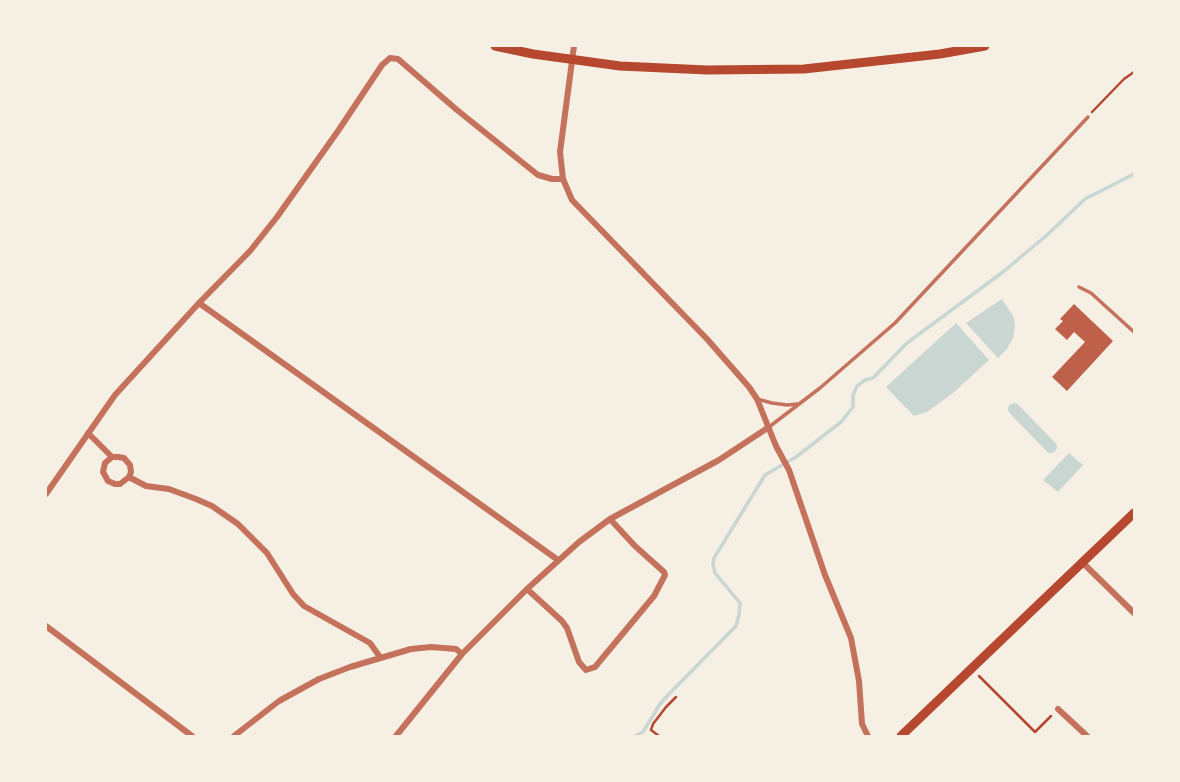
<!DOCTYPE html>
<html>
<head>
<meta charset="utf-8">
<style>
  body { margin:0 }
  #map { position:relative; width:1180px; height:782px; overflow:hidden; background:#f6efe4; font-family:Jost,sans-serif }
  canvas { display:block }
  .frame { position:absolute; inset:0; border:47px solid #f6efe4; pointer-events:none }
</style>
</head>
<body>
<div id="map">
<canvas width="1180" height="782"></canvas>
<div class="frame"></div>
</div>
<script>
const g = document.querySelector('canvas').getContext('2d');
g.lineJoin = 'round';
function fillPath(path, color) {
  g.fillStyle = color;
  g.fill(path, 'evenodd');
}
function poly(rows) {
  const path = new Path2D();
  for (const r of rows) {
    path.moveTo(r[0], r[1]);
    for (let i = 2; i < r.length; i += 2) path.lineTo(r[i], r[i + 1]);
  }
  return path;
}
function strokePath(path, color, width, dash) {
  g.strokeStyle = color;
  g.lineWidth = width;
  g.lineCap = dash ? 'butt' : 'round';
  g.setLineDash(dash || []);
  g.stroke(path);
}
fillPath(poly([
  [1002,299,1013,316,1015,325,1013,338,1007,349,998,358,966,323],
  [956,323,989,360,953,393,927,412,914,416,886,387],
  [1069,453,1083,465,1058,492,1043,480]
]), '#c9d6d2');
strokePath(poly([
  [635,736,643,732,660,704,668,695,736,626,739,615,740,603,715,573,713,564,714,558,765,475,796,457,841,422,853,407,853,395,857,386,865,380,873,378,907,343,1003,272,1047,235,1085,199,1134,174]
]), '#c9d6d2', 3.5);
strokePath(poly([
  [1014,409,1051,447]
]), '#c9d6d2', 12);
fillPath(poly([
  [1074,304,1113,341,1067,391,1052,377,1085,342,1074,332,1067,340,1055,329,1063,321,1060,319]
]), '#bf614a');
strokePath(poly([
  [1092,112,1124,79,1134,72],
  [979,676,1035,732,1051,716],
  [659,736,651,730,653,724,666,707,676,697]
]), '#b5482f', 2.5);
strokePath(poly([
  [1079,287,1091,293,1134,332],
  [757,399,772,403,787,405,797,404],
  [769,427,820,388,895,323,1088,117]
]), '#c5725c', 3.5);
strokePath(poly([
  [574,46,560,152,563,179,572,200,707,339,749,387,757,399,776,446,789,470,825,575,851,638,859,681,862,724,868,736],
  [199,303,558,560],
  [88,433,112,457,118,457,124,458,130,465,131,472,129,477,120,484,115,484,108,481,103,472,105,463,112,457],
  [129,477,146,486,169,489,196,499,212,506,238,524,267,553,293,594,304,606,370,643,380,657],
  [46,494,115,395,199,303,250,251,277,217,338,131,382,65,390,58,398,59,457,110,538,175,552,179,563,179],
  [1083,563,1134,613],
  [527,589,562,621,567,628,579,662,586,670,595,667,654,596,665,575,664,572,635,546,610,519],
  [46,626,192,736],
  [1058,709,1087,736],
  [234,736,279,701,319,679,350,667,411,649,431,647,456,649,462,654],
  [396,736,462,654,527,589,579,542,610,519,719,460,769,427]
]), '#c5725c', 6);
strokePath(poly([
  [495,46,533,54,620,66,707,70,804,69,940,54,985,46],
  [901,736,1134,513]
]), '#b5482f', 9);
</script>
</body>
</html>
